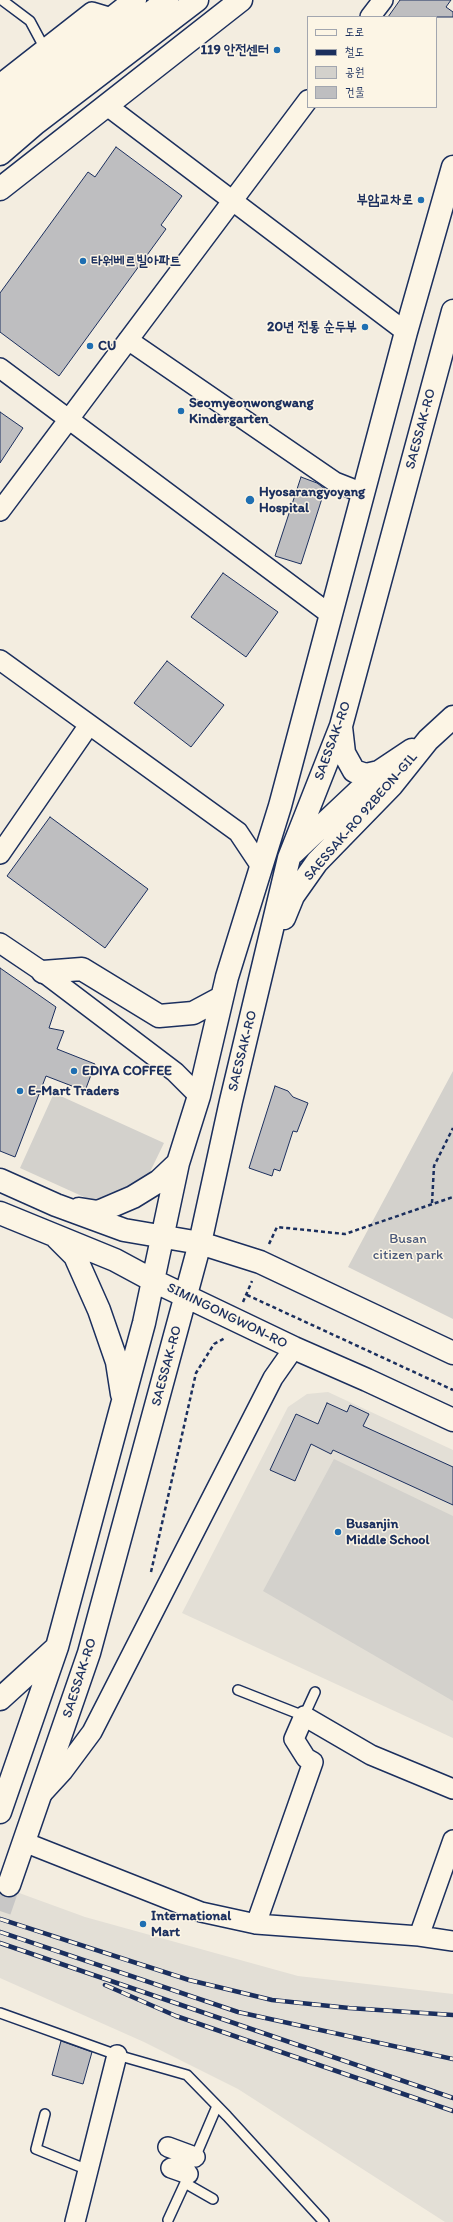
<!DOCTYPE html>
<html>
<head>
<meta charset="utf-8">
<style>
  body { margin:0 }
  #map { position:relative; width:453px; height:2222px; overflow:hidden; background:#f3ede0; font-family:Itim,"Poor Story",sans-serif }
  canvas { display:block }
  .legend { position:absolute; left:307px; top:16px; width:130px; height:92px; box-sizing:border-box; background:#fcf5e5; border:1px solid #a2a6af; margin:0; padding:5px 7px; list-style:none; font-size:12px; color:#1b2f5e }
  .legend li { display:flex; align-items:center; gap:8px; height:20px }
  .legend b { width:20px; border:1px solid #a2a6af }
</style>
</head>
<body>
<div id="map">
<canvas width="453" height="2222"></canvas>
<ul class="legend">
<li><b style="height:5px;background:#fcf5e5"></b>도로</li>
<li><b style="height:5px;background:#1b2f5e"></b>철도</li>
<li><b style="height:11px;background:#d3d1cc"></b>공원</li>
<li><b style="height:11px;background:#bebec0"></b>건물</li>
</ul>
</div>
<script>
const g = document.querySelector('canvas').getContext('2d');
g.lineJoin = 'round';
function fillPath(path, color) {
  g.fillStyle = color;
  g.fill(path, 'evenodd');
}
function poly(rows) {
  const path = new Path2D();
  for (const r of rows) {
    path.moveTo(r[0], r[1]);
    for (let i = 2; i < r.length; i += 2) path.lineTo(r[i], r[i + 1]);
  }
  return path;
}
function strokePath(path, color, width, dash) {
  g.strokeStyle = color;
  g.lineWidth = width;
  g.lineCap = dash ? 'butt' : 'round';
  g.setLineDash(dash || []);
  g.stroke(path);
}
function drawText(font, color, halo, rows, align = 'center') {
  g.font = font + ' Itim,"Poor Story",sans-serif';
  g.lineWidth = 3;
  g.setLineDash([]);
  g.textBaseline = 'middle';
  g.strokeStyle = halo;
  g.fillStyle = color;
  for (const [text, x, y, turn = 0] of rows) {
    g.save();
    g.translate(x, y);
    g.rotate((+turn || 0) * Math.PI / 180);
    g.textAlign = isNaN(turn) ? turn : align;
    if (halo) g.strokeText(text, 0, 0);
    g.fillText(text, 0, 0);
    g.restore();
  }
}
fillPath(poly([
  [328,1392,453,1450,453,1738,182,1613,288,1407,307,1394],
  [0,1886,85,1917,298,1976,453,1994,453,2222,445,2222,238,2089,144,2042,0,1978]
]), '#e3dfd6');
fillPath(poly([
  [453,1071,453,1319,348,1267],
  [54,1093,164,1143,149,1174,107,1202,95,1202,20,1168],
  [334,1459,453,1516,453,1701,263,1591]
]), '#d3d1cc');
const building = poly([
  [400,0,451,0,446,7,453,12,453,17,388,17,400,0],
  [116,147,182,196,161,225,166,229,59,376,0,332,0,293,88,172,95,177,116,147],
  [0,412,23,428,0,463,0,412],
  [301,477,317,483,325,489,301,564,275,556,301,477],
  [223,573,278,612,246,657,191,617,223,573],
  [167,661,224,705,191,747,134,703,167,661],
  [50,817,148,889,105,948,7,876,50,817],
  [0,968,56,1007,49,1028,64,1031,57,1049,95,1064,85,1091,46,1076,15,1157,0,1151,0,968],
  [275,1086,288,1091,293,1097,308,1103,297,1132,293,1131,280,1171,274,1169,272,1176,249,1168,275,1086],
  [327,1403,347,1412,350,1405,369,1414,363,1426,453,1467,453,1505,333,1450,331,1454,311,1444,295,1481,270,1470,296,1414,318,1424,327,1403],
  [61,2041,92,2052,83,2084,52,2075,61,2041]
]);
fillPath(building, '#bebec0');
strokePath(building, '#1b2f5e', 1);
strokePath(poly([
  [0,1911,9,1885]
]), '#c8c7c6', 22, [22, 11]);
const lane = poly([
  [2,0,30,21,45,49],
  [238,1690,304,1716,315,1692],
  [0,2013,117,2055,187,2075,227,2116,324,2222],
  [45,2114,36,2149,88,2170],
  [194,2160,217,2106],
  [189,2172,185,2183,213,2199],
  [168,2220,185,2183]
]);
const street = poly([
  [370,17,383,0],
  [0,84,92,12,112,18],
  [106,105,406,332],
  [128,340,335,482,363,493],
  [0,368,331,615],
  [0,511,308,100],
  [0,660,238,832,260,865],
  [0,854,89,725],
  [0,943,43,972,175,1072,199,1096],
  [41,1795,63,1771,92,1732,273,1378,294,1348],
  [24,1842,201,1912,256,1924,419,1936,453,1941],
  [256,1924,313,1762,306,1758,294,1739,304,1716,371,1755,453,1789],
  [419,1936,453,1840],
  [168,2147,195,2157],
  [171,2168,188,2174],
  [75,2222,117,2055]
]);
const secondary = poly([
  [0,106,135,0],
  [0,131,167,0],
  [0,154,36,123,197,0],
  [0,189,241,0],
  [341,727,344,753,354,771,366,775,379,772],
  [293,853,379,772,412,750],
  [284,918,293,896,317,862,392,785,428,740,453,717],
  [43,972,82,969,159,1016,193,1013,221,998],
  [0,1180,56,1205,124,1230,200,1243,260,1262,453,1353],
  [79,1209,98,1212,133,1197,159,1181,178,1163],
  [0,1213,115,1260,154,1281,294,1348,367,1380,453,1420],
  [57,1238,75,1256,99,1310,117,1362,122,1394],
  [0,1699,55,1649],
  [0,1812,57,1647,144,1323,178,1163,199,1096,227,977,280,806,406,332,453,167],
  [9,1885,89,1653,200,1243,231,1101,289,858,341,726,453,311]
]);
strokePath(lane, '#1b2f5e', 12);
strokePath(street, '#1b2f5e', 22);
strokePath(secondary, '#1b2f5e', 25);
strokePath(poly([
  [432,1203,434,1166,453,1128],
  [269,1244,277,1227,345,1234,453,1197],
  [247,1295,453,1390],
  [243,1302,252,1281],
  [151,1572,196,1373,214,1344,225,1338]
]), '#1b2f5e', 2.5, [4, 3]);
strokePath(lane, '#fcf5e5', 9);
strokePath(street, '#fcf5e5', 19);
strokePath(secondary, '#fcf5e5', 22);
const rail = poly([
  [0,1919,189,1980,272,2000,349,2008,453,2015],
  [0,1932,238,2012,453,2059],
  [0,1943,453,2098],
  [105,1985,176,2016,453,2111]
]);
strokePath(rail, '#1b2f5e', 4.5);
strokePath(rail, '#fcf5e5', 3, [9]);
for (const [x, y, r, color] of [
  [277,50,4,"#1f6fb2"],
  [421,200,4,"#1f6fb2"],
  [83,261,4,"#1f6fb2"],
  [365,327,4,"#1f6fb2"],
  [90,346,4,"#1f6fb2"],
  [181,411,4,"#1f6fb2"],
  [250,500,5,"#1f6fb2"],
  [74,1071,4,"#1f6fb2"],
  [20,1091,4,"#1f6fb2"],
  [338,1532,4,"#1f6fb2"],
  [143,1924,4,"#1f6fb2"]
]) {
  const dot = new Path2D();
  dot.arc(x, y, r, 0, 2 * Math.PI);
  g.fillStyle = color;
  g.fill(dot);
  strokePath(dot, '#fcf5e5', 1.5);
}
drawText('bold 14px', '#1b2f5e', '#fcf5e5', [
  ["119 안전센터",269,50,"right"],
  ["부암교차로",413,200,"right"],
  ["타워베르빌아파트",91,261],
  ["20년 전통 순두부",357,327,"right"],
  ["CU",98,346],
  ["Seomyeonwongwang",189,403],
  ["Kindergarten",189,419],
  ["Hyosarangyoyang",259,492],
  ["Hospital",259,508],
  ["EDIYA COFFEE",82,1071],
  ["E-Mart Traders",28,1091],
  ["Busanjin",346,1524],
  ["Middle School",346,1540],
  ["International",151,1916],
  ["Mart",151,1932]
], 'left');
drawText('14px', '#1b2f5e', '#fcf5e5', [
  ["SAESSAK-RO",421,429,-75],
  ["SAESSAK-RO",333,741,-70],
  ["SAESSAK-RO 92BEON-GIL",361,817,-49],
  ["SAESSAK-RO",243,1051,-76],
  ["SIMINGONGWON-RO",227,1316,26],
  ["SAESSAK-RO",167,1366,-75],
  ["SAESSAK-RO",80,1678,-72]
]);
drawText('14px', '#49587a', '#fcf5e5', [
  ["Busan",408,1239],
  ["citizen park",408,1255]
]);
</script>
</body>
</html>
